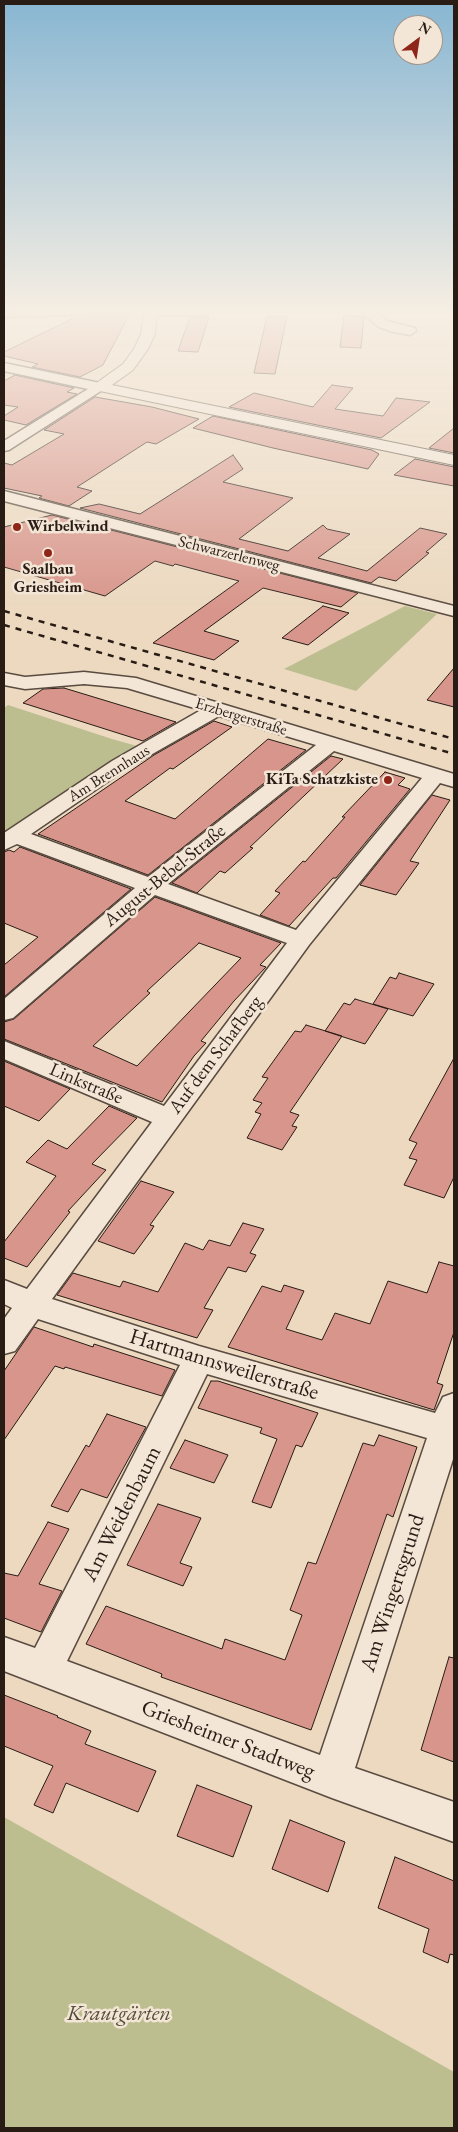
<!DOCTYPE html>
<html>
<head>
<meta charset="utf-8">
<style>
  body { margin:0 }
  #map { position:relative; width:458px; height:2132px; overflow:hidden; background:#ecd9c0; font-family:"EB Garamond",serif }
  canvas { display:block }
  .frame { position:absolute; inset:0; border:5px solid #281c15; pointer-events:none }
  .north { position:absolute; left:393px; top:15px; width:50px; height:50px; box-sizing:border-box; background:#f3e6d6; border:1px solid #a29589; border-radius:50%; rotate:31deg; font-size:14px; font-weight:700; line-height:20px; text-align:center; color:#281c15 }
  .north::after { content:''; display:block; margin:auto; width:18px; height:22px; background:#8f2418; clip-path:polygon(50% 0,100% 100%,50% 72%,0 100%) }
</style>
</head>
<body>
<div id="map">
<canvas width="458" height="2132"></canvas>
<div class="frame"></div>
<div class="north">N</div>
</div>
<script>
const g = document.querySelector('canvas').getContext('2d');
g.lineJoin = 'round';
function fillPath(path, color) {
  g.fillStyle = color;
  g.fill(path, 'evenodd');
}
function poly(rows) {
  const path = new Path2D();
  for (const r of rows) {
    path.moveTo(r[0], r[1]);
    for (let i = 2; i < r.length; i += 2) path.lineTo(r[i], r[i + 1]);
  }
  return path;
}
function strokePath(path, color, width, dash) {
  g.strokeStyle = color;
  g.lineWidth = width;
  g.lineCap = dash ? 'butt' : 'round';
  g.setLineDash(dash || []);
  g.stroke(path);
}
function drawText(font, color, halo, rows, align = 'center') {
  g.font = font + ' "EB Garamond",serif';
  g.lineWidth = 5;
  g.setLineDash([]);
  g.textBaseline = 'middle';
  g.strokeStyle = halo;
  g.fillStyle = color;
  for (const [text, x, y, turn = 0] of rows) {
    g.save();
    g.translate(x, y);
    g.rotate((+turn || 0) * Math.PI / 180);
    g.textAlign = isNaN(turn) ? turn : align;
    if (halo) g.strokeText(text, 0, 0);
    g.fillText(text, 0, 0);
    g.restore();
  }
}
fillPath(poly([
  [405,606,437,614,356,691,284,669],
  [8,705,112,739,137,746,4,835,4,708],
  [4,1817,454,2072,454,2128,4,2128]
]), '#bcbe90');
const building = poly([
  [130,313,103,365,80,377,32,367,38,364,4,356,4,352,82,314,130,313],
  [344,315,364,317,361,348,340,347,344,315],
  [267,316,287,316,275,374,254,373,267,316],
  [190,317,209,317,198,352,178,351,190,317],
  [15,375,74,388,67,392,77,394,26,425,4,420,4,416,18,407,4,405,4,381,15,375],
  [332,385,353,388,335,409,383,416,396,398,430,402,381,438,229,407,254,393,313,407,332,385],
  [95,397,152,407,199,419,156,444,147,442,77,487,92,491,69,506,39,498,42,496,4,488,4,463,12,465,64,434,44,430,95,397],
  [213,416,372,450,379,454,368,469,273,448,193,428,213,416],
  [454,428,454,453,429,448,454,428],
  [233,455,243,469,223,482,293,498,239,539,288,551,323,525,327,529,350,534,318,558,367,571,420,528,447,534,426,552,429,553,396,581,379,577,371,583,80,508,99,504,140,514,233,455],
  [415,459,454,467,454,486,394,475,415,459],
  [52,515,358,593,341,607,263,588,204,631,239,641,214,660,153,643,239,581,175,564,173,566,155,561,105,596,4,567,4,527,52,515],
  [323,606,349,613,308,645,282,638,323,606],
  [454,668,454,707,427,700,454,668],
  [64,688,176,722,143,741,23,703,43,689,64,688],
  [214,721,232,727,173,769,170,768,125,801,175,819,268,739,306,750,148,875,38,834,154,755,214,721],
  [331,756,343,759,250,847,253,848,225,873,220,871,197,893,172,883,331,756],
  [385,772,405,778,398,785,410,789,336,878,333,878,289,926,260,915,280,893,275,891,303,861,305,862,345,817,342,817,385,772],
  [432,795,450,800,410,861,419,863,396,895,360,885,432,795],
  [20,847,131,889,4,997,4,965,38,937,4,923,4,852,9,850,14,852,20,847],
  [155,897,281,943,260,965,266,967,234,1001,201,1041,206,1043,194,1056,162,1102,4,1039,4,1022,14,1019,155,897],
  [199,943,241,958,137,1066,93,1046,150,993,147,991,199,943],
  [399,973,434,984,413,1016,373,1004,390,977,396,979,399,973],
  [355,999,388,1009,365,1044,325,1031,344,1003,350,1005,355,999],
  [306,1025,342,1036,290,1112,299,1115,292,1126,297,1127,282,1150,247,1138,261,1114,255,1112,262,1103,253,1100,268,1078,262,1077,295,1031,301,1032,306,1025],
  [454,1058,454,1177,444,1198,404,1185,417,1160,409,1158,417,1143,409,1140,454,1058],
  [4,1061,70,1089,39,1121,4,1106,4,1061],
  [109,1106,137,1118,92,1164,106,1170,68,1211,70,1212,27,1267,4,1258,4,1242,56,1176,26,1162,48,1140,67,1149,109,1106],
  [141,1181,174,1192,150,1225,154,1226,151,1231,134,1254,98,1241,141,1181],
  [243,1223,264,1229,250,1253,256,1255,246,1272,228,1267,204,1308,213,1310,197,1338,57,1295,73,1273,120,1287,123,1281,158,1292,185,1243,203,1250,209,1240,230,1246,243,1223],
  [439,1262,454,1266,454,1332,437,1383,443,1385,434,1410,228,1347,262,1286,281,1292,284,1285,304,1291,286,1329,322,1340,335,1313,370,1324,388,1281,427,1293,439,1262],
  [34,1327,93,1347,94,1344,128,1355,175,1370,162,1396,65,1367,64,1369,55,1366,4,1440,4,1371,34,1327],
  [211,1381,218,1381,318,1413,302,1447,296,1445,271,1508,252,1502,277,1439,260,1433,262,1428,198,1408,211,1381],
  [107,1414,146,1427,107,1498,81,1489,68,1512,51,1506,86,1445,89,1447,107,1414],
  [379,1435,417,1447,393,1517,387,1514,311,1730,161,1677,162,1674,86,1644,106,1606,222,1649,225,1639,285,1660,302,1615,290,1610,308,1562,316,1564,363,1443,374,1446,379,1435],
  [185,1440,228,1455,214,1483,170,1468,185,1440],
  [158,1504,201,1518,180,1563,192,1567,183,1586,127,1565,158,1504],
  [48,1522,69,1529,39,1584,62,1591,41,1632,4,1618,4,1573,18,1576,48,1522],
  [449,1657,454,1658,454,1762,421,1750,449,1657],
  [4,1695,58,1716,57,1717,91,1731,85,1744,156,1771,138,1812,66,1783,53,1813,34,1805,53,1766,4,1746,4,1695],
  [197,1785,252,1806,233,1857,177,1836,197,1785],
  [290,1820,345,1842,328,1892,272,1869,290,1820],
  [395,1857,454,1881,454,1955,450,1954,448,1963,423,1952,429,1929,378,1908,395,1857]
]);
fillPath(building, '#d8958b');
strokePath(building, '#281c15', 1);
const minor = poly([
  [4,311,78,311,72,315,4,317,4,311],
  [146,311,210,311,204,315,152,315,146,311],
  [360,311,374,311,387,321,415,328,416,331,410,335,393,332,379,327,360,311],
  [4,363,100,383,107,387,9,450,4,451,4,441,88,389,4,371,4,363],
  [4,491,454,606,454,616,4,501,4,491],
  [84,672,136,678,454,774,454,787,440,783,309,945,52,1299,199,1346,435,1413,443,1397,454,1393,454,1456,355,1768,454,1802,454,1842,332,1798,4,1671,4,1637,35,1648,180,1365,38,1319,15,1351,4,1354,4,1319,12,1308,4,1304,4,1280,27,1289,152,1122,4,1059,4,1041,164,1106,287,943,155,895,13,1018,4,1020,4,999,135,888,17,844,4,850,4,833,112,761,201,710,127,688,84,684,25,689,4,685,4,673,25,677,84,672],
  [219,716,316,745,148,877,31,834,126,769,219,716],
  [334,751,422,778,296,930,168,884,334,751],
  [207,1374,427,1438,320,1755,67,1661,207,1374]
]);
const tertiary = poly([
  [144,311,157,311,155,334,148,349,133,370,112,385,454,455,454,465,95,390,93,387,95,384,123,364,134,349,141,334,144,311]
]);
strokePath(minor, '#594b40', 3);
strokePath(tertiary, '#594b40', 2);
fillPath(minor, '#f3e6d6');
fillPath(tertiary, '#f3e6d6');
strokePath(poly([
  [4,611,454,739],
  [4,625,454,754]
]), '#281c15', 2.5, [6, 6]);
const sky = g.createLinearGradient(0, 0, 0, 610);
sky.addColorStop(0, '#88b6d2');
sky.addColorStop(0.51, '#f6eee3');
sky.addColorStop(1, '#f6eee300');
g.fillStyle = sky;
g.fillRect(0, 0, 458, 610);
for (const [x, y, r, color] of [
  [17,527,5,"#8f2418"],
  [48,553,5,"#8f2418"],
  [388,780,5,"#8f2418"]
]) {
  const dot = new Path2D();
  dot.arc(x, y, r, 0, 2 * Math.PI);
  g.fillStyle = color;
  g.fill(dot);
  strokePath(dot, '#f3e6d6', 2);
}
drawText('bold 16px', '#281c15', '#f3e6d6', [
  ["Wirbelwind",27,527],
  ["Saalbau",48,570,"center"],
  ["Griesheim",48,588,"center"],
  ["KiTa Schatzkiste",378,780,"right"]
], 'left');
drawText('16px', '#281c15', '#f3e6d6', [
  ["Schwarzerlenweg",229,554,14],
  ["Erzbergerstraße",241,717,17],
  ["Am Brennhaus",109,774,-32]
]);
drawText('19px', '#281c15', '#f3e6d6', [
  ["August-Bebel-Straße",165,876,-39],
  ["Auf dem Schafberg",216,1055,-53],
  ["Linkstraße",86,1084,23]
]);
drawText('22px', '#281c15', '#f3e6d6', [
  ["Hartmannsweilerstraße",224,1365,17],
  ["Am Weidenbaum",122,1514,-63],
  ["Am Wingertsgrund",393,1593,-72],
  ["Griesheimer Stadtweg",228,1740,21]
]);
drawText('italic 22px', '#544d3a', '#f3e6d6', [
  ["Krautgärten",119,2014]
]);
</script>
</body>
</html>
